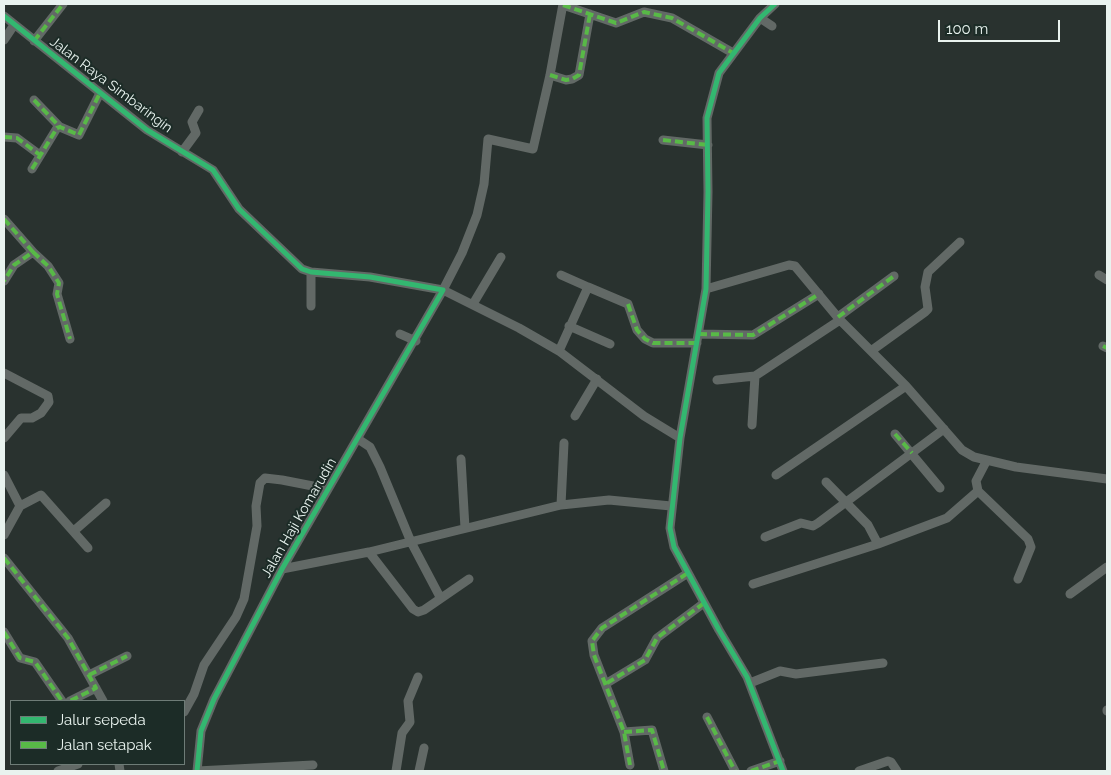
<!DOCTYPE html>
<html>
<head>
<meta charset="utf-8">
<style>
  body { margin:0 }
  #map { position:relative; width:1111px; height:775px; overflow:hidden; background:#29322f; font-family:Raleway,sans-serif }
  canvas { display:block }
  .frame { position:absolute; inset:0; border:5px solid #e9f3ef; pointer-events:none }
  .legend { position:absolute; left:10px; top:700px; width:175px; height:65px; box-sizing:border-box; background:#1c2c27; border:1px solid #6e7c77; margin:0; padding:6px 9px; list-style:none; font-size:15px; color:#e9f3ef }
  .legend li { display:flex; align-items:center; gap:10px; height:25px }
  .legend b { width:25px; border:1px solid #6e7c77 }
  .scale { position:absolute; left:938px; top:20px; width:122px; height:22px; box-sizing:border-box; border:2px solid #e9f3ef; border-top:0; padding-left:6px; font-size:15px; line-height:18px; white-space:nowrap; color:#e9f3ef; -webkit-text-stroke:4px #1c2c27; paint-order:stroke }
</style>
</head>
<body>
<div id="map">
<canvas width="1111" height="775"></canvas>
<div class="frame"></div>
<ul class="legend">
<li><b style="height:6px;background:#33b770"></b>Jalur sepeda</li>
<li><b style="height:6px;background:#58b947"></b>Jalan setapak</li>
</ul>
<div class="scale">100 m</div>
</div>
<script>
const g = document.querySelector('canvas').getContext('2d');
g.lineJoin = 'round';
function poly(rows) {
  const path = new Path2D();
  for (const r of rows) {
    path.moveTo(r[0], r[1]);
    for (let i = 2; i < r.length; i += 2) path.lineTo(r[i], r[i + 1]);
  }
  return path;
}
function strokePath(path, color, width, dash) {
  g.strokeStyle = color;
  g.lineWidth = width;
  g.lineCap = dash ? 'butt' : 'round';
  g.setLineDash(dash || []);
  g.stroke(path);
}
function drawText(font, color, halo, rows, align = 'center') {
  g.font = font + ' Raleway,sans-serif';
  g.lineWidth = 4;
  g.setLineDash([]);
  g.textBaseline = 'middle';
  g.strokeStyle = halo;
  g.fillStyle = color;
  for (const [text, x, y, turn = 0] of rows) {
    g.save();
    g.translate(x, y);
    g.rotate((+turn || 0) * Math.PI / 180);
    g.textAlign = isNaN(turn) ? turn : align;
    if (halo) g.strokeText(text, 0, 0);
    g.fillText(text, 0, 0);
    g.restore();
  }
}
strokePath(poly([
  [563,4,550,75,533,149,488,139,484,184,477,215,462,253,443,290,519,328,559,351,644,416,680,438],
  [775,4,760,18,719,73,707,118,708,192,706,289,680,438,670,528,674,547,719,630,747,677,783,771],
  [563,5,616,23,644,12,672,18,733,53],
  [4,16,147,130,213,170,239,209,302,269,311,272,370,277,443,290,282,569,214,699,201,731,197,771],
  [760,18,772,26],
  [4,40,14,25],
  [34,41,63,4],
  [550,75,566,80,572,79,579,75,590,14],
  [34,100,60,127],
  [4,137,17,138,40,155],
  [663,140,708,145],
  [182,152,196,133,192,122,199,110],
  [32,169,57,128,60,127,79,135,100,93],
  [4,219,33,252,14,265,4,281],
  [33,252,48,266,59,283,57,294,70,339],
  [311,272,311,306],
  [1099,275,1107,280],
  [588,287,628,304,637,330,645,339,653,343,697,343],
  [706,289,789,265,795,266,840,320,906,386,962,450,974,457,1016,467,1107,479],
  [473,304,501,257],
  [838,317,894,276],
  [569,326,610,344],
  [400,334,416,341],
  [699,334,753,335,819,294],
  [1103,346,1107,348],
  [559,351,588,287,561,275],
  [871,351,925,312,928,309,925,287,928,272,960,242],
  [4,373,48,396,49,402,41,413,32,418,21,418,4,438],
  [717,380,755,376],
  [575,416,597,379],
  [752,425,755,376,840,320],
  [895,434,940,488],
  [358,439,370,447,380,467,411,542,440,597],
  [461,459,465,528],
  [987,460,976,481,978,491,1028,539,1031,547,1018,579],
  [4,475,20,506,4,535],
  [776,475,906,386],
  [561,505,564,443],
  [20,506,41,495,88,548],
  [75,530,106,503],
  [765,537,801,523,813,526,818,523,944,429],
  [878,544,947,518,978,491],
  [369,552,413,609,418,612,424,610,469,579],
  [4,558,68,638,103,701],
  [282,569,369,552,561,505,609,500,671,506],
  [753,584,878,544,868,525,826,482],
  [1070,594,1107,567],
  [4,632,20,658,35,662,62,701],
  [89,675,127,656],
  [607,683,645,660,657,638,704,603],
  [750,683,780,671,796,674,883,663],
  [70,701,96,688],
  [1107,711,1107,710],
  [184,712,194,694,204,665,236,617,244,599,257,526,256,506,260,483,265,478,282,480,318,487,326,492],
  [707,717,735,771],
  [624,732,652,730,664,771],
  [119,764,120,771],
  [630,765,624,732,594,655,592,641,602,628,688,573],
  [58,771,78,764],
  [197,771,313,765],
  [396,771,402,733,410,722,408,701,418,677],
  [419,771,424,748],
  [751,771,780,761],
  [859,771,888,761,891,762,897,771]
]), '#626966', 9);
strokePath(poly([
  [563,5,616,23,644,12,672,18,733,53],
  [34,41,63,4],
  [550,75,566,80,572,79,579,75,590,14],
  [34,100,60,127],
  [4,137,17,138,40,155],
  [663,140,708,145],
  [32,169,57,128,60,127,79,135,100,93],
  [4,219,33,252,14,265,4,281],
  [33,252,48,266,59,283,57,294,70,339],
  [628,304,637,330,645,339,653,343,697,343],
  [838,317,894,276],
  [699,334,753,335,819,294],
  [1103,346,1107,348],
  [895,434,912,453],
  [4,558,68,638,96,688,70,701],
  [4,632,20,658,35,662,62,701],
  [89,675,127,656],
  [607,683,645,660,657,638,704,603],
  [707,717,735,771],
  [624,732,652,730,664,771],
  [630,765,624,732,594,655,592,641,602,628,688,573],
  [751,771,780,761]
]), '#58b947', 4, [8, 4]);
strokePath(poly([
  [775,4,760,18,719,73,707,118,708,192,706,289,680,438,670,528,674,547,719,630,747,677,783,771],
  [4,16,147,130,213,170,239,209,302,269,311,272,370,277,443,290,282,569,214,699,201,731,197,771]
]), '#33b770', 5);
drawText('14px', '#e9f3ef', '#1c2c27', [
  ["Jalan Raya Simbaringin",111,85,37],
  ["Jalan Haji Komarudin",299,518,-60]
]);
</script>
</body>
</html>
